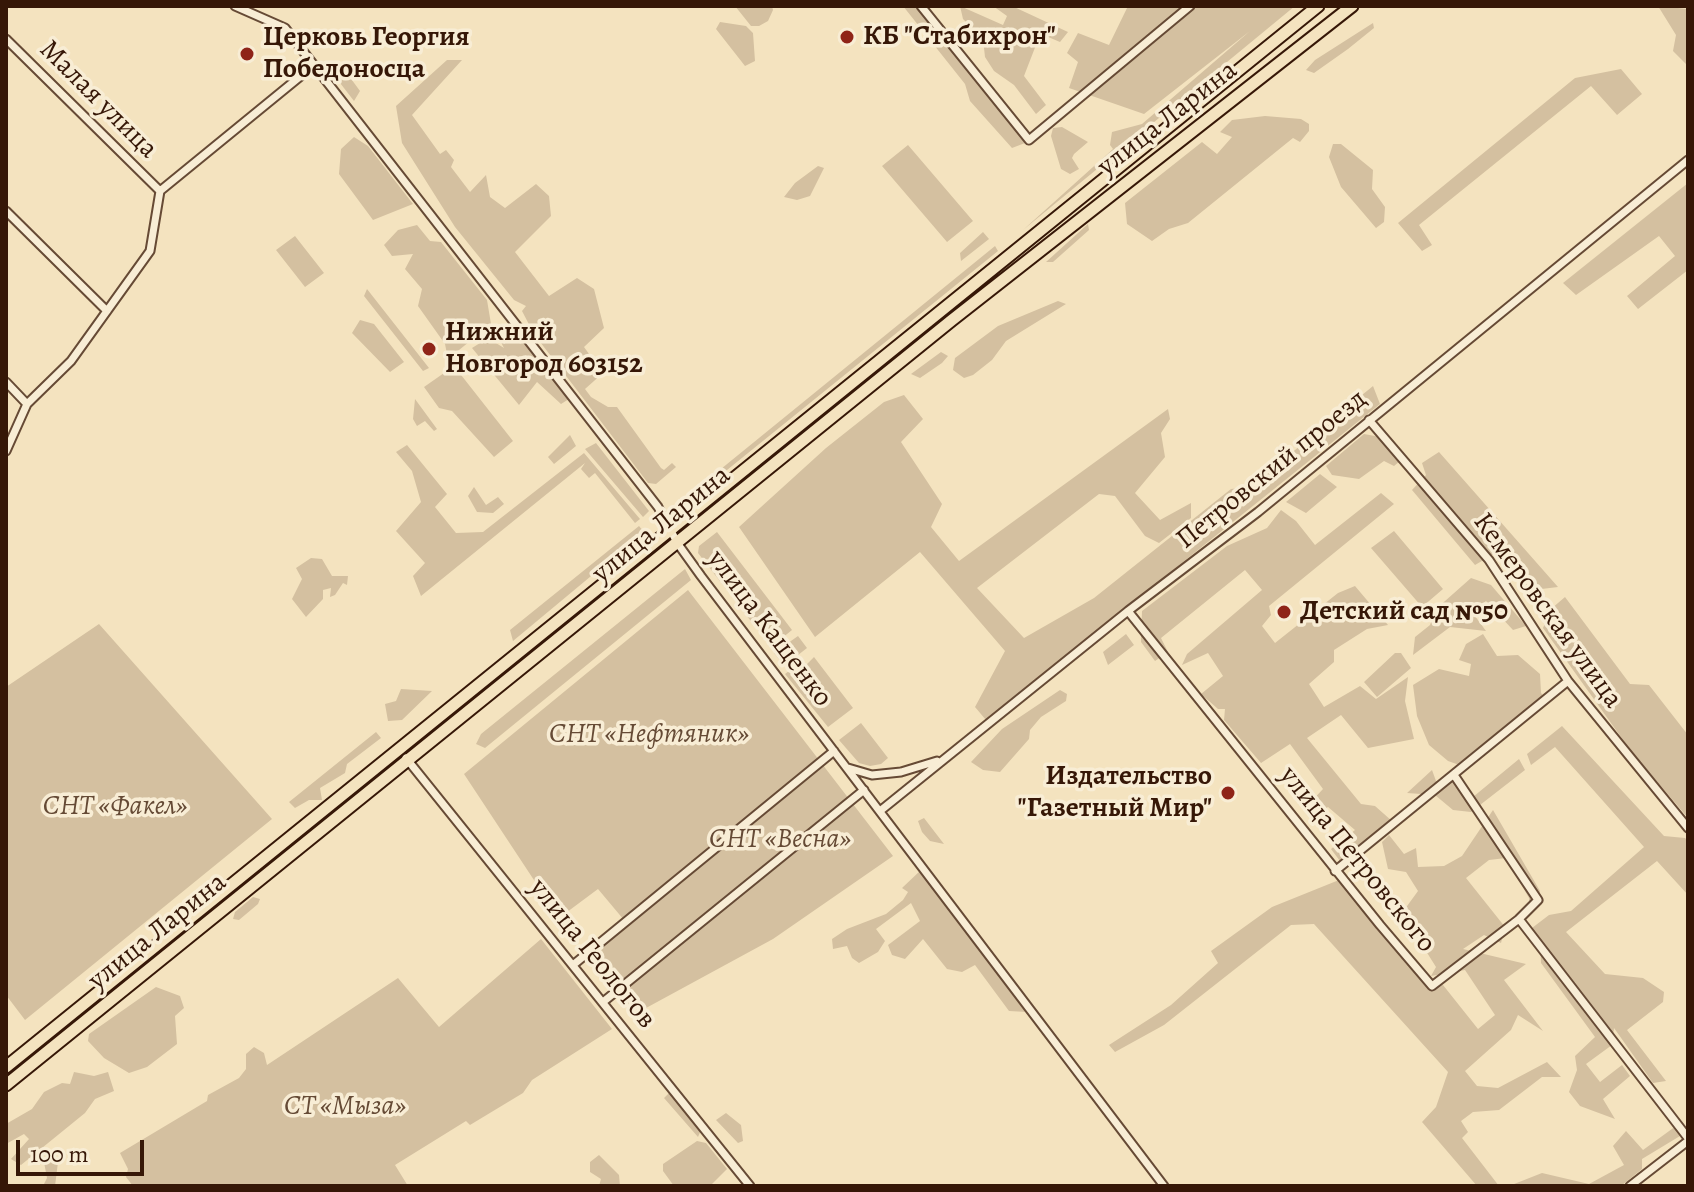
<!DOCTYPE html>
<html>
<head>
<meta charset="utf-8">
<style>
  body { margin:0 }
  #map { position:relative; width:1694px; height:1192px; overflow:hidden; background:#f4e3bf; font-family:Alegreya,serif }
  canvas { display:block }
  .frame { position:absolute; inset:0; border:8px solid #361707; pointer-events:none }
  .scale { position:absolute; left:16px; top:1140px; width:128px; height:36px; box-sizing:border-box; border:4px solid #361707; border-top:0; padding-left:10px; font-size:24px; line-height:28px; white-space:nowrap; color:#361707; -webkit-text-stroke:6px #f8edd5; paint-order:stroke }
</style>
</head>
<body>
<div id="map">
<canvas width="1694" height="1192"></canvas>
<div class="frame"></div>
<div class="scale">100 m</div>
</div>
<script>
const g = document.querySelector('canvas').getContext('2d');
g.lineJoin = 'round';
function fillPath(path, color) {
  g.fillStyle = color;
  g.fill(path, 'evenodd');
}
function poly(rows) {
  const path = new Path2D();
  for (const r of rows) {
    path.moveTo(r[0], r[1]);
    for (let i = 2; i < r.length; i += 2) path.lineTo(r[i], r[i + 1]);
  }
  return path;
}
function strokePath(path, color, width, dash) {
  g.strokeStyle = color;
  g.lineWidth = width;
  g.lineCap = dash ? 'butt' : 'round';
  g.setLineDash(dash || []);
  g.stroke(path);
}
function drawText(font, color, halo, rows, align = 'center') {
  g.font = font + ' Alegreya,serif';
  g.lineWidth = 7;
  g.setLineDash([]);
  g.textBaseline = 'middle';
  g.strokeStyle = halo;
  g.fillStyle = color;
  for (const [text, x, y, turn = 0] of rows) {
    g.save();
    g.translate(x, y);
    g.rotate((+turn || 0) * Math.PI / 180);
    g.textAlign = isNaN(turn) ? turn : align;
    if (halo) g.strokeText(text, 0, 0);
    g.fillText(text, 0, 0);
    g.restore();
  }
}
fillPath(poly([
  [735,6,772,6,773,10,768,21,759,26,751,26],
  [903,6,917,6,1025,143,1012,148,970,101,965,84],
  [960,6,1003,25,1007,16,993,6,1012,6,1068,32,1060,42,1034,31,1026,38,1036,45,1024,76,1046,105,1036,114,1014,85,994,71,985,57,983,39,963,19],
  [1128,6,1295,6,1023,230,1113,149,1110,145,1112,132,1142,124,1250,31,1144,114,1069,88,1078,62,1067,53,1078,33,1109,45],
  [1658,6,1688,9,1688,66,1673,51,1676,35],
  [720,22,746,26,753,33,755,61,745,66,716,29],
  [1373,23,1374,28,1348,49,1314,73,1306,70,1315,60],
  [447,60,462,60,412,115,440,154,446,150,454,160,451,167,470,192,486,175,490,197,505,208,536,184,549,196,551,216,515,252,549,296,577,278,594,289,604,328,584,347,603,373,585,389,591,397,608,407,617,407,661,468,664,470,672,463,676,467,656,484,648,483,534,334,522,311,526,306,514,300,455,227,402,143,396,106],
  [1621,69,1642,94,1617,115,1591,86,1419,225,1432,245,1422,251,1398,223,1575,78],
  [341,73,349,76,360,91,354,101,337,79],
  [1265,116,1301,119,1309,124,1309,131,1300,142,1293,138,1188,223,1169,229,1152,241,1127,224,1125,203,1202,142,1217,154,1232,137,1220,132,1232,120],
  [1062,127,1088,142,1074,154,1072,158,1079,169,1070,174,1061,169,1051,136,1053,128],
  [354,137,368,146,413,204,373,220,339,174,341,149],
  [1333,144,1341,144,1373,170,1372,189,1385,207,1384,222,1376,228,1341,187,1329,157],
  [908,145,973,221,947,242,882,166],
  [818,166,824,168,810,196,797,200,784,197,795,183],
  [1688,183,1688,270,1638,309,1627,296,1675,256,1659,236,1576,295,1563,283],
  [1088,224,1089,230,1053,262,1046,262],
  [417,225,430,241,441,242,487,300,491,324,448,359,445,344,418,306,422,289,405,269,413,254,392,256,384,245,398,230],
  [983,232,989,239,961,261,960,253],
  [295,236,324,273,305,287,276,250],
  [995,246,998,251,680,508,673,508],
  [367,289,429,368,423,371,364,296],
  [1058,301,1066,304,1006,341,992,360,973,375,964,378,953,370,955,358,998,326],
  [360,320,374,324,404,362,390,372,352,333],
  [503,326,531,350,569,399,561,404,537,382,519,405,472,348,488,338,504,348,495,331],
  [941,352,948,356,942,363,920,378,911,374],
  [454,366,513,441,494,457,452,411,439,408,424,387],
  [1373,386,1380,404,986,720,975,707,1005,651,920,552,815,637,739,527,826,448,884,402,904,395,923,419,901,442,942,504,931,527,959,561,1168,409,1170,419,1161,433,1165,457,1135,493,1160,520,1191,503,1191,518,1159,543,1145,536,1115,496,1099,494,977,588,1024,638,1094,598,1231,489,1250,487],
  [415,399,437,429,434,431,425,421,417,426,413,419],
  [1364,434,1391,439,1405,457,1394,466,1384,461,1359,479,1332,475,1326,466],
  [570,435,576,446,554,464,548,457],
  [596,443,649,511,643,517,585,449],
  [407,445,447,494,435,507,456,533,483,532,584,453,640,519,635,523,595,473,589,478,581,469,585,463,421,596,413,576,425,563,396,531,421,502,412,471,396,452],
  [1439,452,1558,587,1525,591,1499,551,1475,565,1412,490,1426,475,1422,463],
  [1320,474,1337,487,1306,513,1286,502],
  [474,487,486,505,498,497,504,504,493,513,477,512,468,496],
  [1381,493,1394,504,1269,606,1271,615,1262,626,1275,643,1338,593,1355,586,1388,625,1367,629,1334,650,1334,662,1309,684,1324,707,1360,686,1376,699,1408,677,1405,701,1414,739,1368,748,1341,715,1307,738,1361,804,1375,806,1392,821,1340,861,1331,849,1355,830,1328,807,1313,816,1306,807,1323,789,1290,744,1261,763,1224,720,1225,709,1218,709,1201,694,1223,676,1208,653,1182,665,1187,654,1262,590,1245,570,1161,638,1168,652,1155,661,1141,642,1142,611,1227,546,1267,528,1281,510,1296,521,1315,545],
  [639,526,644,532,513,641,510,630],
  [1394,531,1443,589,1422,607,1371,548],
  [717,532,792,630,771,647,698,553,699,546],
  [311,558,322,559,332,576,348,576,347,585,343,583,335,595,330,597,331,588,323,590,323,599,306,617,292,599,302,579,296,568],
  [685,569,691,580,485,748,476,744,481,734],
  [1471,578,1491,585,1526,626,1513,630,1486,601,1472,612,1486,631,1450,627,1413,655,1415,637,1430,625,1436,609],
  [688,590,893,856,773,939,635,1014,584,950,624,920,598,889,559,918,464,774],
  [1565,597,1630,684,1649,685,1688,735,1688,818,1631,751,1543,628,1551,609],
  [99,624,272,819,25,1020,6,995,6,687],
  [1126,634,1134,645,1108,665,1103,652],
  [1483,634,1497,656,1518,655,1540,674,1541,693,1549,702,1468,768,1448,761,1429,745,1417,716,1413,685,1439,669,1469,676,1471,664,1459,660,1466,644],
  [798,636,807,648,784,666,774,653],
  [1395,653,1401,653,1411,668,1377,697,1364,682],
  [814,657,853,708,828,727,785,674,797,665,805,666],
  [401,689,432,691,402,720,388,721,385,704,396,701],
  [1060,690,1067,694,1066,701,1041,717,1030,730,1029,739,1000,772,983,770,971,762,1002,729],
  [861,723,888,758,881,764,870,766,859,763,839,740],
  [1562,726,1664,836,1685,838,1688,841,1688,895,1657,861,1566,932,1605,974,1643,978,1664,992,1663,1002,1627,1030,1666,1081,1653,1083,1614,1028,1612,1045,1586,1064,1600,1082,1622,1065,1630,1076,1603,1099,1615,1119,1580,1106,1569,1092,1577,1070,1575,1056,1595,1037,1541,963,1540,939,1532,928,1549,915,1571,911,1644,847,1555,747,1531,765,1527,754],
  [376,732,381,738,347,764,345,773,320,788,322,800,309,800,295,808,289,802],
  [1519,759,1525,770,1471,812,1453,810,1435,795,1407,793,1432,770,1436,781,1460,782,1473,797],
  [1493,810,1540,891,1537,906,1529,906,1529,898,1506,858,1489,860,1466,878,1505,927,1501,943,1484,935,1463,949,1526,964,1504,980,1543,1031,1518,1015,1511,1030,1465,1071,1477,1086,1498,1088,1547,1062,1561,1077,1542,1077,1499,1110,1473,1112,1461,1121,1468,1132,1462,1138,1499,1186,1477,1186,1422,1122,1436,1107,1448,1072,1314,924,1291,925,1164,1025,1115,1052,1109,1045,1171,1005,1218,963,1211,951,1272,907,1339,880,1429,986,1443,985,1478,1029,1495,1015,1465,970,1431,976,1436,967,1402,913,1418,891,1406,872,1388,869,1382,842,1389,835,1404,854,1416,848,1418,867,1444,866,1462,856],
  [924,818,944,844,930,841,922,832,918,821],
  [921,870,1027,1012,1009,1011,975,965,962,972,947,969,923,939,905,959,892,955,888,945,920,921,911,903,876,929,885,941,878,952,859,963,852,958,847,946,833,949,832,939,847,929,886,914,903,900,908,892,902,888],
  [253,897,260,899,258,904,239,920,233,919,235,912],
  [541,939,612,1029,532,1080,523,1093,470,1125,466,1121,395,1165,408,1186,133,1186,126,1177,128,1169,120,1153,207,1101,208,1095,239,1078,246,1069,246,1054,254,1047,264,1053,267,1065,398,978,439,1027],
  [156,987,180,996,184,1008,175,1016,177,1044,147,1067,129,1073,104,1058,88,1041,89,1034],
  [74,1072,94,1076,108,1072,114,1091,95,1099,85,1113,21,1165,11,1159,29,1139,24,1134,6,1144,6,1124,32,1109,44,1092,62,1083,70,1084],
  [670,1092,701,1130,698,1137,664,1098],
  [726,1113,741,1125,743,1141,738,1143,716,1120],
  [1676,1126,1680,1136,1642,1159,1642,1169,1621,1186,1509,1186,1542,1173,1589,1184,1624,1165,1613,1146,1626,1131,1643,1150],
  [697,1141,706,1143,727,1169,710,1186,674,1186,663,1171,663,1164],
  [599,1155,619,1175,620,1186,599,1186,601,1179,590,1172,590,1162],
  [51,1157,58,1162,55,1186,43,1186,47,1178,44,1162]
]), '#d4c0a0');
const street = poly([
  [235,6,285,28,658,507,678,544,701,576,1164,1186],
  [921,6,1029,140,1190,6],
  [6,39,160,191],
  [6,211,107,311],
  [6,382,27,404],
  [1369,420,1489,560,1568,681,1688,828],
  [6,451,27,404,71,361,150,251,160,191,313,66],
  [1128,611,1380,925,1432,986,1519,919,1688,1138],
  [406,758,750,1186],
  [848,768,872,775,901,772,937,761],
  [1454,775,1538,900,1519,919],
  [880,811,1128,611,1258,512,1688,160],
  [1335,871,1568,681],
  [573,965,834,751],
  [603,1002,864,790],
  [1630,1186,1688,1141]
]);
const primary = poly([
  [6,1067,1318,6],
  [6,1085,952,320,1352,6]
]);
strokePath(street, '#664a35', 11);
strokePath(primary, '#361707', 15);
strokePath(street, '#f8edd5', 7);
strokePath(primary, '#f4e3bf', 11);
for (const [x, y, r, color] of [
  [847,37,8,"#8f2418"],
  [247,54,8,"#8f2418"],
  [429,349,8,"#8f2418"],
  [1284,612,8,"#8f2418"],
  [1228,793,8,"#8f2418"]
]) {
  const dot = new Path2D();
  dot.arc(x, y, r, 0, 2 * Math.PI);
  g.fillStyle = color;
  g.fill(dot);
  strokePath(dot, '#f8edd5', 3);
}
drawText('bold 28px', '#361707', '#f8edd5', [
  ["КБ \"Стабихрон\"",863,37],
  ["Церковь Георгия",263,38],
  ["Победоносца",263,70],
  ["Нижний",445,333],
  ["Новгород 603152",445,365],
  ["Детский сад №50",1300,612],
  ["Издательство",1212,777,"right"],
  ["\"Газетный Мир\"",1212,809,"right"]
], 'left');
drawText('28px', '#361707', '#f8edd5', [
  ["Малая улица",98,100,45],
  ["улица Ларина",1168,119,-38],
  ["Петровский проезд",1272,470,-39],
  ["улица Ларина",662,525,-39],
  ["Кемеровская улица",1547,611,54],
  ["улица Кащенко",769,629,53],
  ["улица Петровского",1357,860,51],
  ["улица Ларина",158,932,-39],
  ["улица Геологов",592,954,51]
]);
drawText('italic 28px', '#654a35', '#f8edd5', [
  ["СНТ «Нефтяник»",649,735],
  ["СНТ «Факел»",115,807],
  ["СНТ «Весна»",780,840],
  ["СТ «Мыза»",345,1107]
]);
</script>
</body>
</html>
